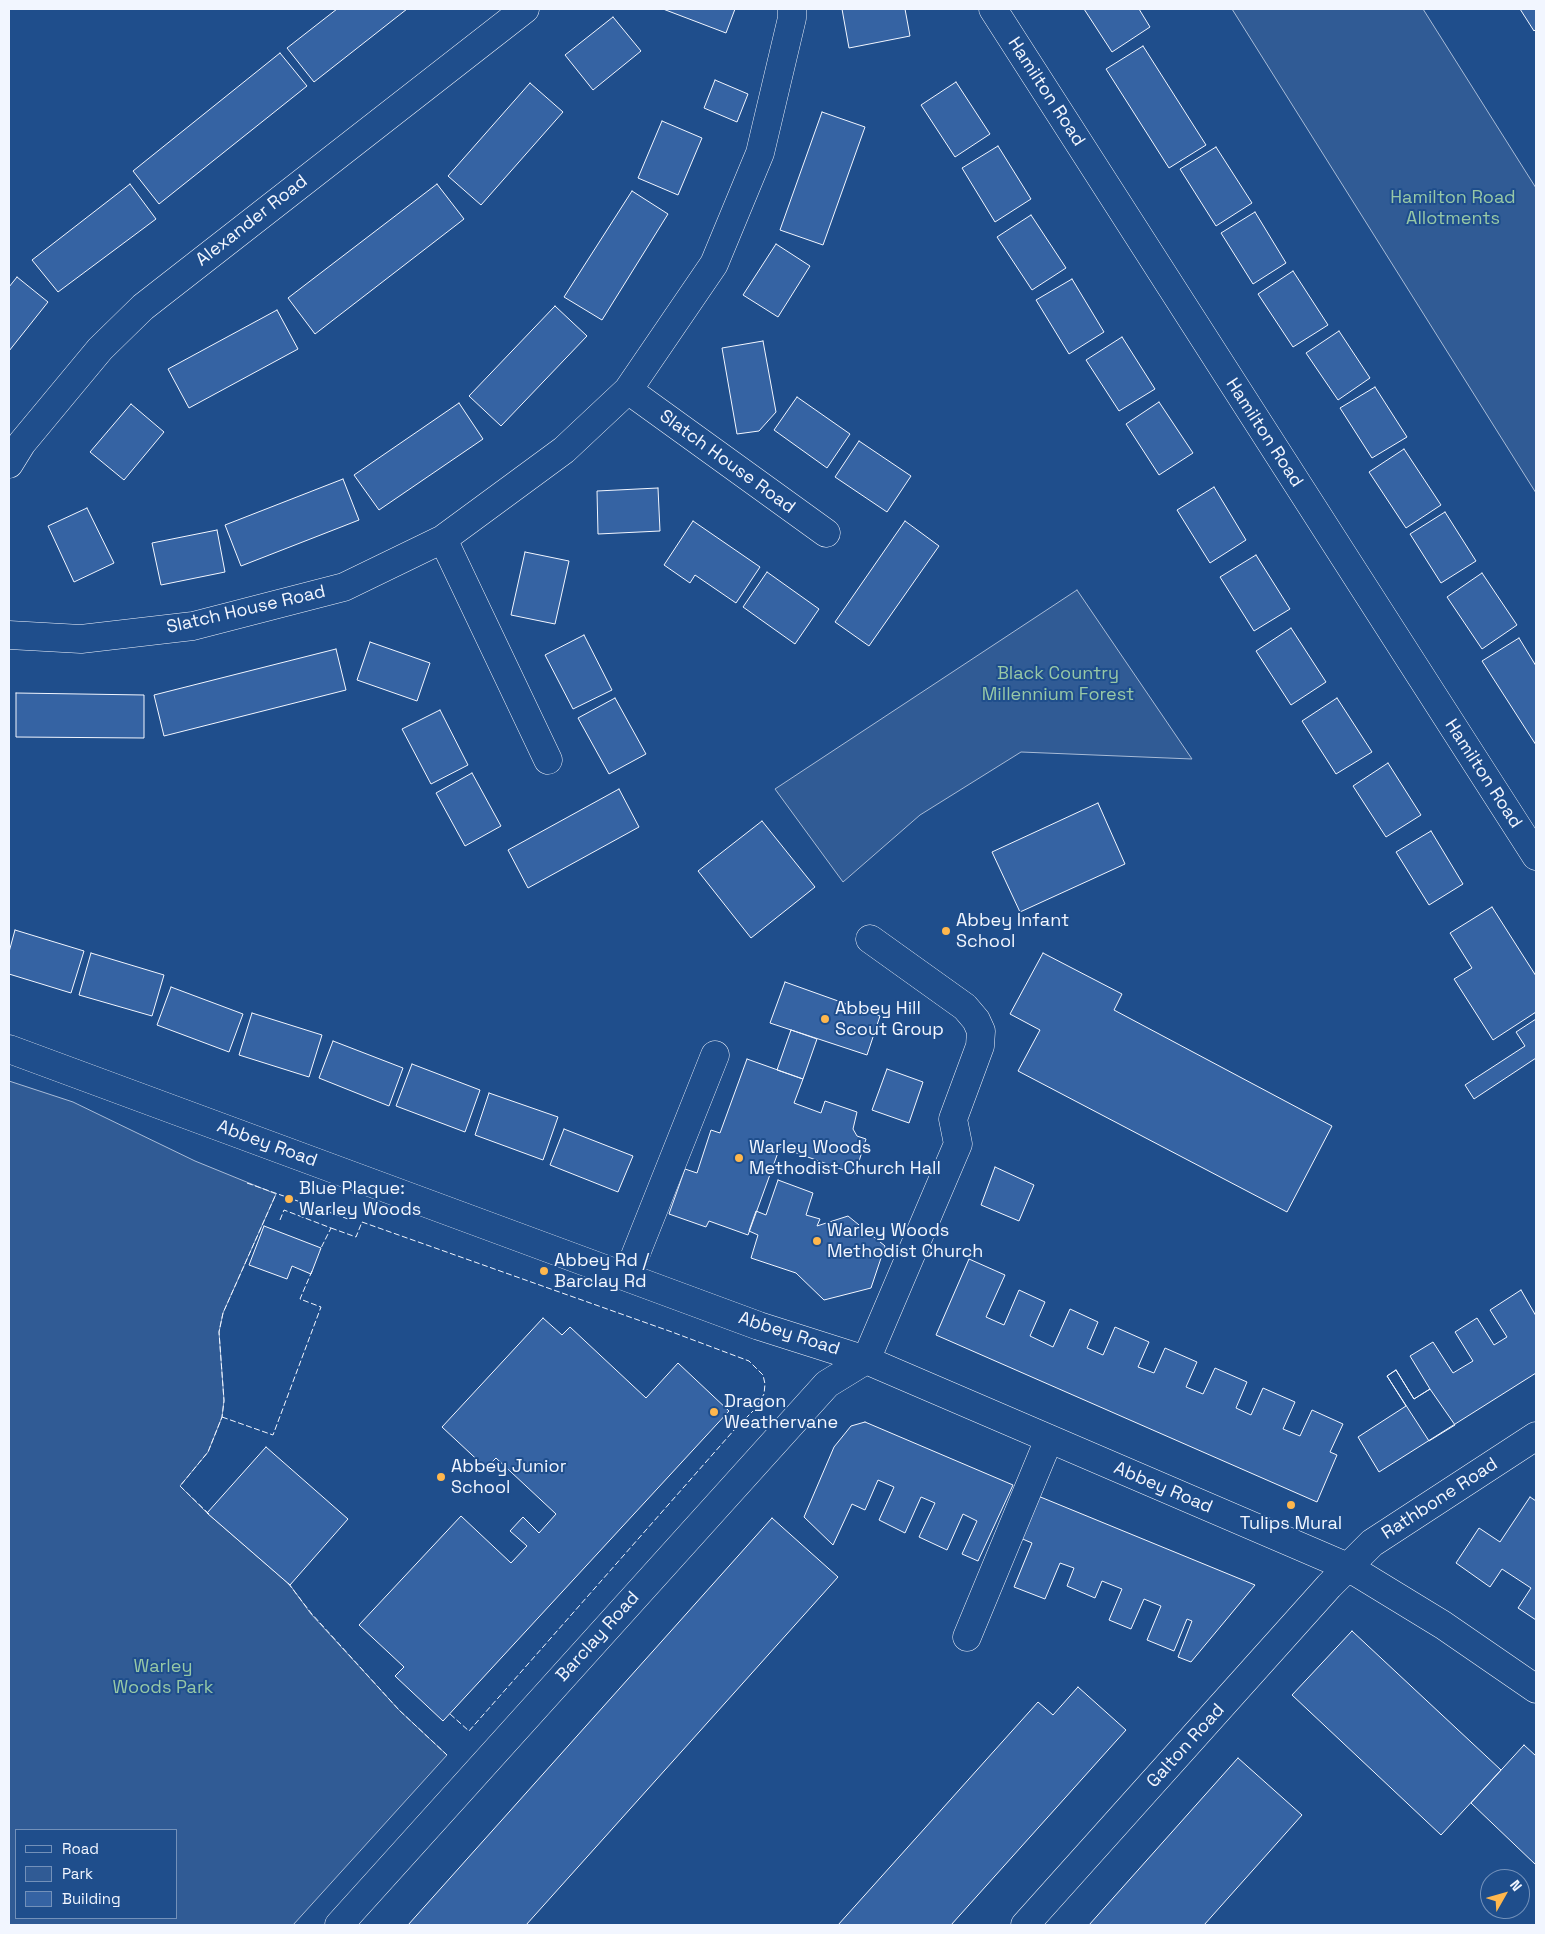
<!DOCTYPE html>
<html>
<head>
<meta charset="utf-8">
<style>
  body { margin:0 }
  #map { position:relative; width:1545px; height:1934px; overflow:hidden; background:#1f4e8c; font-family:"Space Grotesk",sans-serif }
  canvas { display:block }
  .frame { position:absolute; inset:0; border:10px solid #f2f6ff; pointer-events:none }
  .legend { position:absolute; left:15px; top:1829px; width:162px; height:90px; box-sizing:border-box; background:#1f4e8c; border:1px solid #7391ba; margin:0; padding:6px 9px; list-style:none; font-size:15px; color:#f2f6ff }
  .legend li { display:flex; align-items:center; gap:10px; height:25px }
  .legend b { width:25px; border:1px solid #7391ba }
  .north { position:absolute; left:1480px; top:1869px; width:50px; height:50px; box-sizing:border-box; background:#1f4e8c; border:1px solid #7391ba; border-radius:50%; rotate:52deg; font-size:14px; font-weight:700; line-height:20px; text-align:center; color:#f2f6ff }
  .north::after { content:''; display:block; margin:auto; width:18px; height:22px; background:#ffb74d; clip-path:polygon(50% 0,100% 100%,50% 72%,0 100%) }
</style>
</head>
<body>
<div id="map">
<canvas width="1545" height="1934"></canvas>
<div class="frame"></div>
<ul class="legend">
<li><b style="height:6px;background:#1f4e8c"></b>Road</li>
<li><b style="height:14px;background:#305b95"></b>Park</li>
<li><b style="height:14px;background:#3563a3"></b>Building</li>
</ul>
<div class="north">N</div>
</div>
<script>
const g = document.querySelector('canvas').getContext('2d');
g.lineJoin = 'round';
function fillPath(path, color) {
  g.fillStyle = color;
  g.fill(path, 'evenodd');
}
function poly(rows) {
  const path = new Path2D();
  for (const r of rows) {
    path.moveTo(r[0], r[1]);
    for (let i = 2; i < r.length; i += 2) path.lineTo(r[i], r[i + 1]);
  }
  return path;
}
function strokePath(path, color, width, dash) {
  g.strokeStyle = color;
  g.lineWidth = width;
  g.lineCap = dash ? 'butt' : 'round';
  g.setLineDash(dash || []);
  g.stroke(path);
}
function drawText(font, color, halo, rows, align = 'center') {
  g.font = font + ' "Space Grotesk",sans-serif';
  g.lineWidth = 4;
  g.setLineDash([]);
  g.textBaseline = 'middle';
  g.strokeStyle = halo;
  g.fillStyle = color;
  for (const [text, x, y, turn = 0] of rows) {
    g.save();
    g.translate(x, y);
    g.rotate((+turn || 0) * Math.PI / 180);
    g.textAlign = isNaN(turn) ? turn : align;
    if (halo) g.strokeText(text, 0, 0);
    g.fillText(text, 0, 0);
    g.restore();
  }
}
const green = poly([
  [1232,9,1423,9,1536,188,1536,493,1232,9],
  [1077,590,1192,759,1021,752,920,815,843,882,775,789,1077,590],
  [9,1081,73,1102,195,1161,276,1194,223,1313,219,1332,224,1400,222,1417,208,1452,180,1486,207,1513,290,1585,311,1614,399,1710,447,1755,293,1925,9,1925,9,1081],
  [16,1830,176,1830,176,1918,16,1918,16,1830]
]);
fillPath(green, '#305b95');
strokePath(green, '#a8bbd7', 1);
const building = poly([
  [337,9,407,9,314,82,287,48,337,9],
  [663,9,735,9,726,33,663,9],
  [842,9,905,9,910,36,849,48,842,9],
  [1084,9,1139,9,1150,27,1112,52,1084,9],
  [1520,9,1536,9,1536,29,1534,31,1520,9],
  [613,17,641,51,593,90,565,55,613,17],
  [1143,46,1206,145,1169,168,1106,69,1143,46],
  [280,53,307,86,159,204,133,171,280,53],
  [715,80,748,94,737,122,704,108,715,80],
  [956,82,990,134,955,157,921,105,956,82],
  [530,83,563,112,481,205,448,176,530,83],
  [822,112,865,127,823,245,780,230,822,112],
  [662,121,702,138,678,195,638,178,662,121],
  [998,146,1031,199,995,222,962,168,998,146],
  [1216,147,1252,203,1216,226,1180,169,1216,147],
  [130,184,156,219,58,292,32,260,130,184],
  [437,184,464,219,315,334,288,298,437,184],
  [632,191,668,214,602,320,564,297,632,191],
  [1255,212,1286,263,1253,284,1221,233,1255,212],
  [1031,215,1066,268,1032,290,997,237,1031,215],
  [776,244,810,266,778,317,743,295,776,244],
  [1293,271,1328,325,1293,347,1258,294,1293,271],
  [17,277,48,302,9,351,9,287,17,277],
  [1072,279,1104,332,1069,354,1036,300,1072,279],
  [555,306,587,336,501,426,469,396,555,306],
  [277,310,298,349,189,408,168,369,277,310],
  [1339,331,1370,378,1338,400,1306,353,1339,331],
  [1122,337,1155,389,1119,411,1086,360,1122,337],
  [763,341,776,412,759,431,737,434,722,348,763,341],
  [1375,387,1407,437,1372,458,1340,408,1375,387],
  [797,397,850,434,827,468,774,430,797,397],
  [1159,402,1193,453,1159,475,1126,424,1159,402],
  [459,403,483,439,379,510,354,475,459,403],
  [131,404,164,432,124,480,90,452,131,404],
  [859,441,911,476,887,512,835,477,859,441],
  [1404,449,1441,505,1406,528,1369,472,1404,449],
  [343,479,359,520,241,566,225,525,343,479],
  [1214,487,1246,540,1210,563,1177,510,1214,487],
  [658,488,660,531,598,534,597,491,658,488],
  [87,508,114,563,74,582,48,526,87,508],
  [1445,512,1476,561,1441,583,1410,534,1445,512],
  [693,521,760,567,736,603,695,575,690,583,664,565,693,521],
  [905,521,939,546,869,646,835,622,905,521],
  [217,530,225,572,161,585,152,543,217,530],
  [525,552,569,561,555,624,511,615,525,552],
  [1256,555,1290,609,1254,631,1220,577,1256,555],
  [767,572,819,609,795,644,743,607,767,572],
  [1482,573,1517,625,1482,649,1447,597,1482,573],
  [1291,628,1326,682,1291,705,1256,651,1291,628],
  [584,635,612,690,573,709,545,655,584,635],
  [1519,638,1536,666,1536,745,1482,661,1519,638],
  [370,642,430,663,417,701,357,680,370,642],
  [336,649,346,690,164,736,154,695,336,649],
  [16,693,144,695,144,738,16,737,16,693],
  [615,698,646,754,609,774,578,718,615,698],
  [1337,698,1372,752,1336,774,1302,721,1337,698],
  [440,710,468,765,431,784,402,729,440,710],
  [1388,763,1421,815,1386,837,1353,786,1388,763],
  [472,773,501,826,465,846,436,793,472,773],
  [619,789,639,827,528,888,508,850,619,789],
  [1098,803,1125,864,1020,912,992,852,1098,803],
  [762,821,815,887,751,938,698,871,762,821],
  [1431,831,1463,884,1429,905,1396,852,1431,831],
  [1492,907,1536,976,1536,1012,1493,1040,1454,979,1472,968,1450,933,1492,907],
  [15,930,84,951,71,993,9,974,9,952,15,930],
  [91,953,164,975,152,1016,79,995,91,953],
  [1043,953,1122,994,1114,1010,1332,1126,1287,1212,1018,1071,1040,1030,1010,1014,1043,953],
  [785,982,880,1016,867,1055,770,1023,785,982],
  [171,987,243,1014,229,1052,157,1025,171,987],
  [252,1013,322,1035,309,1077,239,1055,252,1013],
  [1536,1019,1536,1058,1474,1099,1465,1085,1525,1046,1516,1032,1536,1019],
  [791,1030,817,1039,803,1079,777,1070,791,1030],
  [333,1041,403,1068,389,1106,319,1078,333,1041],
  [747,1059,803,1079,794,1103,821,1113,825,1101,857,1112,853,1129,857,1136,866,1139,855,1174,780,1147,748,1235,709,1221,706,1227,669,1214,685,1169,697,1173,711,1130,720,1133,747,1059],
  [412,1064,480,1090,465,1132,396,1106,412,1064],
  [887,1069,923,1082,909,1123,872,1110,887,1069],
  [489,1093,558,1117,543,1160,475,1135,489,1093],
  [564,1129,633,1156,618,1192,550,1165,564,1129],
  [995,1167,1034,1185,1019,1221,981,1205,995,1167],
  [778,1180,813,1193,806,1215,820,1219,817,1226,848,1216,885,1246,871,1288,824,1300,796,1273,751,1258,758,1235,749,1231,756,1211,766,1215,778,1180],
  [264,1226,321,1248,311,1274,292,1266,287,1279,249,1265,264,1226],
  [969,1259,1005,1275,986,1317,1004,1325,1019,1290,1045,1302,1030,1336,1053,1347,1070,1309,1098,1322,1087,1348,1103,1355,1115,1327,1149,1342,1138,1367,1154,1373,1165,1348,1197,1362,1186,1387,1203,1394,1215,1368,1247,1382,1236,1408,1251,1415,1263,1388,1295,1402,1283,1429,1300,1436,1312,1410,1343,1424,1330,1452,1337,1455,1317,1502,936,1335,969,1259],
  [1521,1290,1536,1316,1536,1373,1379,1472,1358,1437,1406,1406,1387,1376,1396,1370,1414,1399,1430,1389,1410,1356,1433,1342,1453,1373,1473,1361,1455,1332,1477,1318,1494,1345,1507,1337,1490,1310,1521,1290],
  [543,1318,562,1335,570,1327,646,1398,678,1363,729,1411,443,1721,395,1676,404,1667,359,1625,461,1516,511,1563,527,1546,510,1531,523,1517,539,1533,556,1514,496,1458,486,1468,442,1427,543,1318],
  [1396,1370,1414,1399,1430,1389,1455,1425,1429,1441,1387,1376,1396,1370],
  [865,1422,1013,1485,978,1561,962,1554,977,1521,963,1514,947,1550,919,1537,935,1503,921,1497,905,1533,879,1520,894,1487,878,1480,865,1510,852,1504,833,1545,804,1517,834,1447,851,1426,865,1422],
  [266,1447,348,1519,290,1585,207,1513,266,1447],
  [1038,1496,1255,1585,1191,1662,1178,1657,1192,1621,1187,1619,1174,1651,1147,1640,1161,1606,1144,1599,1131,1629,1109,1620,1122,1589,1102,1581,1095,1598,1067,1586,1074,1568,1060,1563,1045,1599,1014,1587,1032,1543,1018,1537,1038,1496],
  [1530,1497,1536,1501,1536,1620,1518,1608,1531,1588,1502,1569,1490,1587,1456,1563,1479,1528,1500,1542,1530,1497],
  [772,1518,838,1577,526,1925,408,1925,772,1518],
  [1352,1631,1501,1770,1441,1835,1292,1695,1352,1631],
  [1078,1687,1126,1730,951,1925,838,1925,1038,1702,1053,1715,1078,1687],
  [1524,1745,1536,1756,1536,1865,1471,1803,1524,1745],
  [1238,1758,1302,1815,1204,1925,1089,1925,1238,1758]
]);
fillPath(building, '#3563a3');
strokePath(building, '#f2f6ff', 1);
const minor = poly([
  [993,9,1536,856],
  [628,390,826,533],
  [9,464,22,443,100,349,143,307,525,9],
  [443,539,548,760],
  [9,635,81,639,193,626,344,587,443,539,564,450,628,390,714,264,760,153,792,18,792,9],
  [9,1049,759,1326,866,1360,1348,1567,1443,1625,1536,1689],
  [627,1276,715,1055],
  [866,1360,958,1144,953,1119,980,1046,981,1031,976,1020,965,1007,870,939],
  [967,1637,1049,1439],
  [339,1925,827,1384,866,1360],
  [1025,1925,1329,1586,1372,1543,1536,1436]
]);
strokePath(minor, '#f2f6ff', 29);
strokePath(minor, '#1f4e8c', 28);
strokePath(poly([
  [247,1183,351,1220],
  [280,1220,284,1210,331,1228,320,1250],
  [331,1228,356,1237,362,1222,672,1332,749,1361,763,1375,765,1384,764,1394,755,1409,735,1429,469,1731,450,1714],
  [222,1417,273,1435,321,1307,300,1299,312,1271],
  [209,1514,180,1486,208,1452,222,1417,224,1401,219,1332,223,1313,276,1194],
  [288,1583,311,1613,399,1710,447,1755]
]), '#f2f6ff', 1, [6, 2.5]);
for (const [x, y, r, color] of [
  [946,931,5,"#ffb74d"],
  [825,1019,5,"#ffb74d"],
  [739,1158,5,"#ffb74d"],
  [289,1199,5,"#ffb74d"],
  [817,1241,5,"#ffb74d"],
  [544,1271,5,"#ffb74d"],
  [714,1412,5,"#ffb74d"],
  [441,1477,5,"#ffb74d"],
  [1291,1505,5,"#ffb74d"]
]) {
  const dot = new Path2D();
  dot.arc(x, y, r, 0, 2 * Math.PI);
  g.fillStyle = color;
  g.fill(dot);
  strokePath(dot, '#1f4e8c', 2);
}
drawText('18px', '#f2f6ff', '#1f4e8c', [
  ["Hamilton Road",1046,92,57],
  ["Alexander Road",252,221,-38],
  ["Hamilton Road",1264,433,57],
  ["Slatch House Road",727,462,36],
  ["Slatch House Road",246,610,-13],
  ["Hamilton Road",1483,774,57],
  ["Abbey Road",267,1144,20],
  ["Abbey Road",789,1334,18],
  ["Abbey Road",1163,1488,23],
  ["Rathbone Road",1440,1499,-33],
  ["Barclay Road",598,1637,-48],
  ["Galton Road",1186,1746,-48]
]);
drawText('18px', '#97c8a6', '#1f4e8c', [
  ["Hamilton Road",1453,198],
  ["Allotments",1453,219],
  ["Black Country",1058,674],
  ["Millennium Forest",1058,695],
  ["Warley",163,1667],
  ["Woods Park",163,1688]
]);
drawText('18px', '#f2f6ff', '#1f4e8c', [
  ["Abbey Infant",956,921],
  ["School",956,942],
  ["Abbey Hill",835,1009],
  ["Scout Group",835,1030],
  ["Warley Woods",749,1148],
  ["Methodist Church Hall",749,1169],
  ["Blue Plaque:",299,1189],
  ["Warley Woods",299,1210],
  ["Warley Woods",827,1231],
  ["Methodist Church",827,1252],
  ["Abbey Rd /",554,1261],
  ["Barclay Rd",554,1282],
  ["Dragon",724,1402],
  ["Weathervane",724,1423],
  ["Abbey Junior",451,1467],
  ["School",451,1488],
  ["Tulips Mural",1291,1524,"center"]
], 'left');
</script>
</body>
</html>
